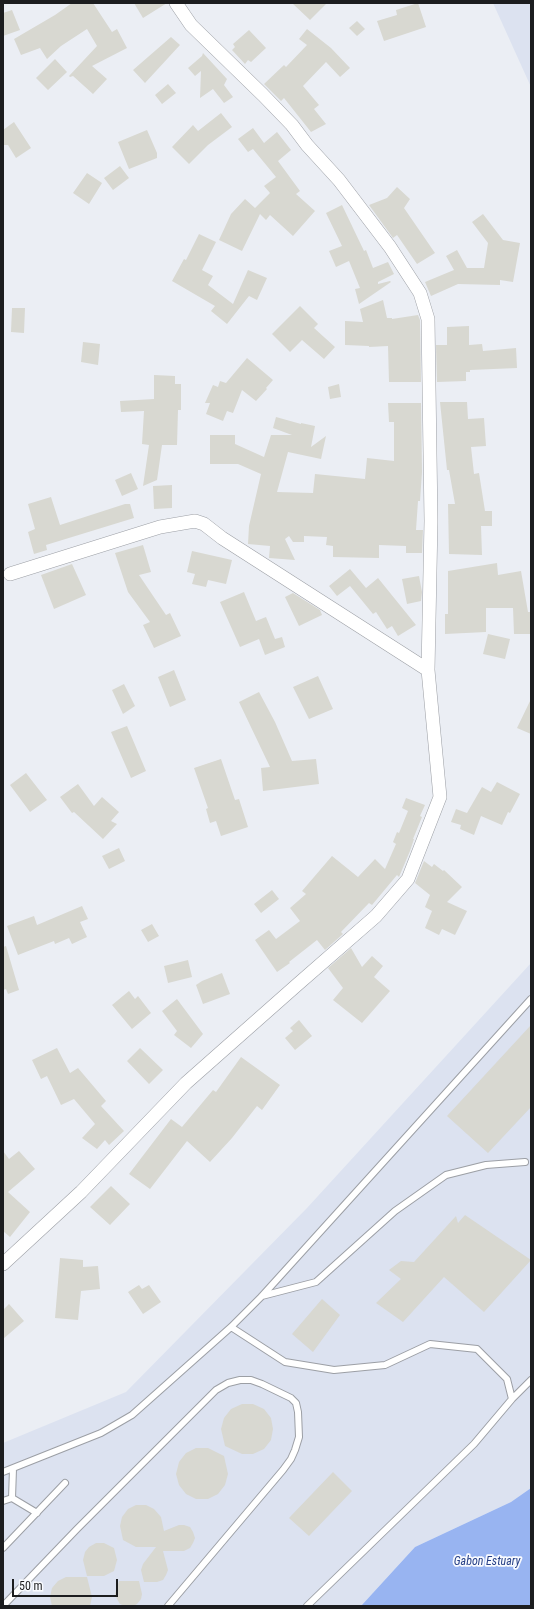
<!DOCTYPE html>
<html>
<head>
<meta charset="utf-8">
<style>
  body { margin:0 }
  #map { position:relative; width:534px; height:1609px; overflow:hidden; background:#ebeef4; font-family:"Roboto Condensed",sans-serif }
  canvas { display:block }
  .frame { position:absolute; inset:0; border:4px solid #1c1d1f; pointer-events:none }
  .scale { position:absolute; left:12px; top:1579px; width:106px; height:18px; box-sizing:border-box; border:2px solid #1c1d1f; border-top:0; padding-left:5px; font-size:12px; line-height:14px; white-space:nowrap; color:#1c1d1f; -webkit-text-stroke:3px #f9fbff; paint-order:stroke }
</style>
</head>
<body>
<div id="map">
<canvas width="534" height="1609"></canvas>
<div class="frame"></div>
<div class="scale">50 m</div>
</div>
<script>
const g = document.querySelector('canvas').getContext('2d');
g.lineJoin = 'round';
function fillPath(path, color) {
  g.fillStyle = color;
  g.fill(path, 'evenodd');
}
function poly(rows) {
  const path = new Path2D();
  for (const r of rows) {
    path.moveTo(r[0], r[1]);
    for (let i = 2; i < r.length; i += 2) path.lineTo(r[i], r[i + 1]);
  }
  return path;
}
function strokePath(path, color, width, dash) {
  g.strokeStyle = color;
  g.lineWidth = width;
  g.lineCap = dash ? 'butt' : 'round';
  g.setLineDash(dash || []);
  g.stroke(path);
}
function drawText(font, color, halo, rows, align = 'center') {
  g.font = font + ' "Roboto Condensed",sans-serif';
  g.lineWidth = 3.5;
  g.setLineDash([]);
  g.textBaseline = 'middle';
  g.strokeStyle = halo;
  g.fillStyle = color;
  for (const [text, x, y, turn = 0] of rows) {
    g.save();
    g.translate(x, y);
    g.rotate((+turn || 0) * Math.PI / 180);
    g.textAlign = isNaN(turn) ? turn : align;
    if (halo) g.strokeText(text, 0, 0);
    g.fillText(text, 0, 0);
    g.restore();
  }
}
fillPath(poly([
  [493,3,531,3,531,87],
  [531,963,531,1488,511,1502,415,1547,361,1606,3,1606,3,1443,126,1392,307,1208]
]), '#dce2f0');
fillPath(poly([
  [531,1488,531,1606,361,1606,415,1547,511,1502]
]), '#98b4f1');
fillPath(poly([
  [72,3,93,3,112,32,117,29,127,48,92,66,107,79,93,94,73,76,70,77,69,76,97,46,87,29,61,46,47,59,40,48,21,55,14,39,55,15],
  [134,3,167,3,143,18],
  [292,3,327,3,310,20],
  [418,3,426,27,384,41,377,21,397,15,396,10],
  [12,10,20,30,3,36,3,13],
  [357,21,365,29,357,36,349,28],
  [307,29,331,48,350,68,340,77,326,62,303,86,319,105,314,109,326,124,311,132,284,98,281,101,264,84,284,65,286,67,307,45,299,39],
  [249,30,266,48,251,62,248,60,245,64,232,50,235,47,233,44],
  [171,37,180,45,145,83,133,70],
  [203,53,227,79,224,85,233,97,224,103,213,89,200,98,201,71,195,76,188,68,202,56],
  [55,59,67,72,48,90,36,78],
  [168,84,176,93,162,104,155,95],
  [221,113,232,127,208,145,189,164,172,147,193,125,198,131],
  [14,122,31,148,16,158,8,145,3,145,3,130],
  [253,128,264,143,277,132,291,150,278,161,300,191,296,194,315,211,293,236,270,215,266,220,260,214,242,251,219,240,231,214,245,199,255,208,270,193,264,186,276,177,253,149,248,152,238,139],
  [147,130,157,153,157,158,129,169,118,142],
  [120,166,129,178,113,190,104,178],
  [87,173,102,183,89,204,73,193],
  [397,187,410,199,404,208,435,253,417,264,397,235,393,238,369,205,387,198],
  [342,205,364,251,366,250,373,268,388,262,394,274,378,282,378,284,390,281,391,282,359,304,355,289,360,288,349,261,336,267,329,251,342,246,326,213],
  [483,214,503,240,520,243,513,282,500,280,500,285,458,284,431,296,425,282,454,270,446,256,457,250,467,268,484,268,488,243,472,222],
  [199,234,216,242,202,270,213,276,208,285,233,304,248,270,267,278,257,300,249,296,227,324,211,311,215,306,172,281,184,259,186,260],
  [383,300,387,318,392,318,392,319,418,315,420,320,421,382,389,382,388,346,369,347,369,346,345,345,345,321,363,322,360,309],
  [300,306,318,324,314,328,335,347,324,359,302,340,290,352,272,334],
  [12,308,25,308,24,333,11,332],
  [469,326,469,345,482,344,483,351,516,348,517,368,470,370,470,372,466,372,466,381,437,382,436,345,447,345,447,327],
  [83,342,100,344,98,365,81,362],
  [247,358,273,380,266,388,267,389,256,401,242,390,233,413,227,411,223,421,206,414,210,403,205,403,213,385,218,387,220,381,226,383],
  [154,375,175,376,175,384,181,384,181,410,178,410,177,445,162,445,157,480,143,486,149,445,142,444,144,411,121,412,120,401,154,399],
  [339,384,341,397,330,399,328,387],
  [440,402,467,402,468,419,484,418,486,446,471,447,474,474,479,473,485,511,492,511,492,526,481,526,482,555,449,554,448,504,455,504,449,470,447,470],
  [388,403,421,403,422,472,420,501,418,501,416,530,423,530,422,553,406,553,406,546,379,545,379,558,333,557,333,546,326,545,327,537,304,536,304,542,293,542,289,536,285,539,295,560,269,558,270,546,248,544,249,526,261,474,238,464,210,464,210,435,235,435,235,444,264,457,271,435,292,435,273,428,276,417,301,424,301,423,315,426,311,447,326,436,321,459,288,452,277,492,313,493,315,474,365,479,367,458,394,461,394,422,389,422],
  [131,473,138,489,122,496,115,480],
  [172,485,172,508,154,509,153,486],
  [51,497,60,525,125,504,130,504,134,518,46,545,47,550,34,554,28,532,35,529,28,504],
  [143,545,151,572,139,575,166,615,170,613,181,636,154,648,143,625,150,622,128,592,115,553],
  [192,551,232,560,226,584,208,580,206,587,192,584,195,574,187,572],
  [497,563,498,575,521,571,528,612,531,612,531,634,514,634,513,608,486,608,486,632,445,634,445,614,448,614,448,571],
  [72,564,86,595,54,609,41,575],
  [350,569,366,588,378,578,416,625,398,636,392,626,387,629,376,612,373,614,350,586,337,596,329,586],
  [419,576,422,592,421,601,407,604,402,579],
  [244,592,256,621,266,617,275,639,282,637,285,647,265,655,259,639,240,647,220,602],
  [293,593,320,610,322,615,299,626,285,597],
  [488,634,510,639,505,659,483,654],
  [174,670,186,700,170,707,158,677],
  [318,676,333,709,309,719,293,687],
  [124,684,135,706,123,714,112,690],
  [259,692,275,722,292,761,316,759,319,784,263,791,261,768,270,767,239,702],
  [531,699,531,734,517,728],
  [127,726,146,771,131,778,111,732],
  [221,759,235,800,239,799,248,827,221,836,216,821,210,823,206,809,208,808,194,768],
  [26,773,47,800,30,812,10,785],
  [497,782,520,794,510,813,508,812,502,825,481,816,474,835,460,829,461,825,451,822,456,809,467,813,482,787,491,792],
  [78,784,94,806,102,797,119,812,111,821,117,824,103,839,74,812,72,813,60,797],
  [406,798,425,805,420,816,422,817,413,839,414,839,410,851,399,877,397,875,372,905,369,903,341,932,343,934,325,950,317,940,289,962,290,963,277,972,255,940,269,930,276,939,300,921,290,908,306,894,302,891,332,856,358,877,375,859,385,869,396,844,393,842,397,832,399,833,408,811,402,808],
  [119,848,125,861,109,869,102,856],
  [424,861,432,867,434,864,443,871,444,870,462,887,447,902,467,911,455,935,442,929,439,935,425,928,432,911,425,907,430,895,415,883],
  [272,890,279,899,261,913,254,904],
  [82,906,88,919,80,922,87,937,72,944,69,938,55,944,54,941,18,955,7,926,34,916,37,925],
  [152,924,159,936,148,942,141,930],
  [6,946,19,990,8,994,6,989,3,990,3,947],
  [351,948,362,967,372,956,383,966,374,977,390,991,362,1023,333,1000,343,988,328,968],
  [188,960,192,977,168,983,164,966],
  [222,973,230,994,203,1004,196,985,202,981],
  [129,991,135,999,138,996,151,1013,132,1029,112,1005],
  [177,999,203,1034,191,1048,174,1035,177,1031,162,1011],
  [299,1020,312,1036,295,1050,285,1038,293,1031,290,1028],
  [531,1025,531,1107,488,1153,447,1116],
  [57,1048,70,1073,78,1068,106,1101,101,1106,124,1131,109,1145,105,1140,97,1149,82,1138,95,1124,74,1099,61,1105,47,1076,41,1079,32,1060],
  [140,1048,163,1070,149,1084,127,1061],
  [241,1057,280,1085,262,1110,257,1106,232,1138,210,1162,187,1141,150,1189,129,1174,171,1119,182,1127,213,1090,216,1092],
  [3,1151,9,1159,19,1151,35,1169,8,1192,30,1212,10,1237,3,1231],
  [111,1186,130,1204,110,1225,90,1207],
  [465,1215,531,1260,484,1312,444,1277,403,1322,376,1303,401,1279,389,1270,401,1261,414,1262,456,1216,458,1223],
  [60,1258,83,1260,83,1267,98,1266,100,1289,81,1291,78,1320,55,1318],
  [139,1285,142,1289,149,1285,161,1302,143,1314,128,1292],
  [322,1299,340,1315,313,1352,292,1334],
  [9,1304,24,1321,3,1339,3,1310],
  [242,1404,253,1404,264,1409,271,1418,273,1429,271,1440,264,1449,253,1454,242,1454,225,1446,221,1429,224,1418,231,1409],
  [196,1448,208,1448,224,1456,228,1474,225,1485,218,1494,208,1499,196,1499,186,1494,179,1485,176,1474,179,1462,186,1453],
  [333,1472,352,1491,309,1536,289,1518],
  [136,1505,146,1505,154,1509,161,1517,164,1531,179,1525,184,1525,190,1527,193,1532,195,1538,193,1543,190,1548,184,1551,163,1551,168,1570,166,1575,163,1580,157,1582,144,1582,141,1570,143,1564,156,1547,136,1547,123,1540,120,1526,122,1517,128,1509],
  [96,1543,104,1543,114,1548,117,1560,114,1571,104,1576,87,1576,83,1560,85,1552,89,1547],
  [66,1577,87,1577,92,1597,90,1606,52,1606,50,1597,52,1588,58,1581],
  [119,1581,139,1581,142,1594,141,1599,137,1604,133,1606,125,1606,120,1604,117,1599,115,1594]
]), '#d8d8d1');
const service = poly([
  [262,1296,316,1282,395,1211,446,1175,486,1165,525,1162],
  [231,1327,285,1362,334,1370,385,1365,430,1344,477,1349,507,1379,512,1399,474,1444,307,1606],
  [512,1399,531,1380],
  [3,1472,101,1433,132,1415,231,1327,262,1296,531,999],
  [12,1498,13,1469],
  [3,1501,12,1498,37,1513],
  [3,1548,65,1483],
  [3,1606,77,1529,216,1390,228,1383,240,1380,251,1380,262,1384,291,1398,296,1403,298,1412,299,1437,295,1450,291,1459,283,1470,168,1606]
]);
const minor = poly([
  [10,574,160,527,195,521,204,524,222,538,428,670],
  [3,1264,81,1192,186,1083,298,984,376,916,408,879,440,797,428,670,431,521,428,319,420,293,390,247,339,180,307,145,292,125,263,95,191,25,176,3]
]);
strokePath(service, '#9c9fa5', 8);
strokePath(minor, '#9c9fa5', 14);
strokePath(service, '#fff', 6);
strokePath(minor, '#fff', 13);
drawText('italic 12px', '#274188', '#f9fbff', [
  ["Gabon Estuary",487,1562]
]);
</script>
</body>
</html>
